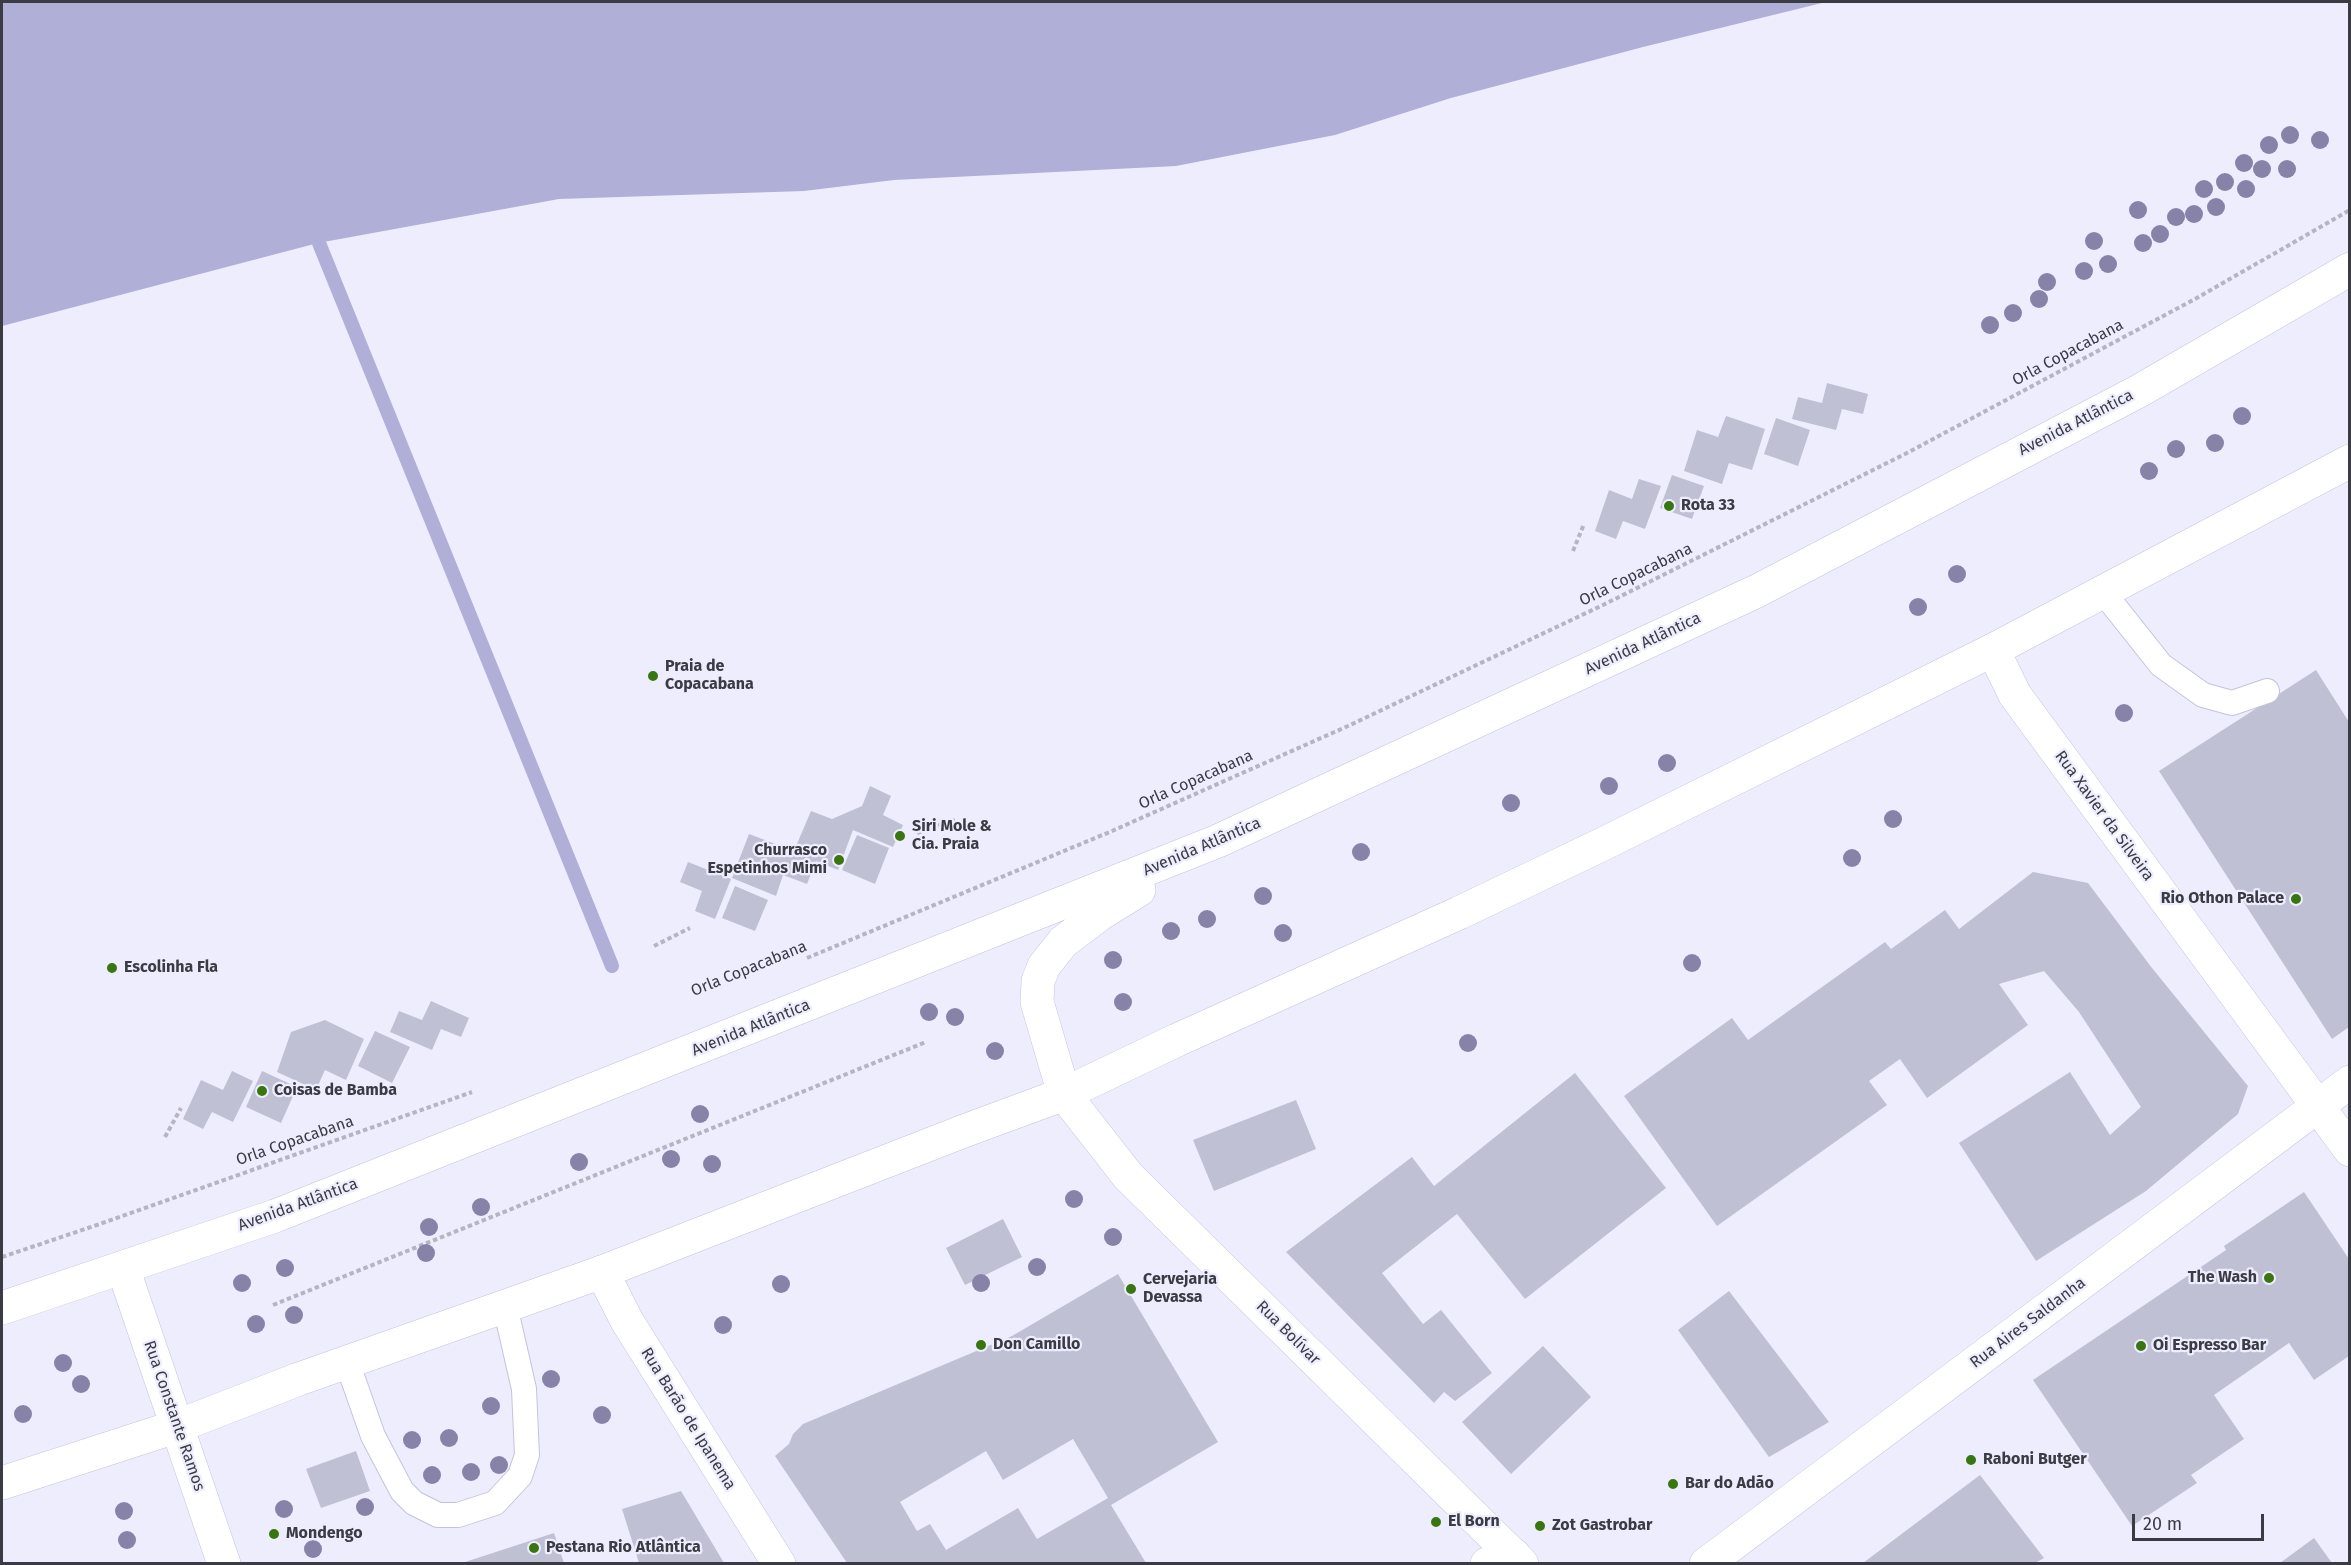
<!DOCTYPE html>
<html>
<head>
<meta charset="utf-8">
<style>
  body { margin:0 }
  #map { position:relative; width:2351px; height:1565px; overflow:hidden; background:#ededfe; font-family:"Fira Sans",sans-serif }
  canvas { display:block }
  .frame { position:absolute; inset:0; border:3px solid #3b3b44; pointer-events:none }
  .scale { position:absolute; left:2132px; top:1514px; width:132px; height:27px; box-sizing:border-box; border:3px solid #3b3b44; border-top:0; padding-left:8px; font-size:18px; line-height:21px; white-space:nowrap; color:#3b3b44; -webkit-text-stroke:4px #ededfe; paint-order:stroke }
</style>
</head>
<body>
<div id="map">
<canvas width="2351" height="1565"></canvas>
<div class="frame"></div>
<div class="scale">20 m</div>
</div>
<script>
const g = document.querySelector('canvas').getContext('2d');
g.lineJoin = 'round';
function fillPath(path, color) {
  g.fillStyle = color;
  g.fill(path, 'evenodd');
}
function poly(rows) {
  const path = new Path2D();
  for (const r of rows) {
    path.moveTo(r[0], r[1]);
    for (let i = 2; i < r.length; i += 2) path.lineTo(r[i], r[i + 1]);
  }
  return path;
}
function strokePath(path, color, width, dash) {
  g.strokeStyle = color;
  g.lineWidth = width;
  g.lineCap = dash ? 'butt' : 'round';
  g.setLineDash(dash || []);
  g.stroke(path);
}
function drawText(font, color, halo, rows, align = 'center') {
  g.font = font + ' "Fira Sans",sans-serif';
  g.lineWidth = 4.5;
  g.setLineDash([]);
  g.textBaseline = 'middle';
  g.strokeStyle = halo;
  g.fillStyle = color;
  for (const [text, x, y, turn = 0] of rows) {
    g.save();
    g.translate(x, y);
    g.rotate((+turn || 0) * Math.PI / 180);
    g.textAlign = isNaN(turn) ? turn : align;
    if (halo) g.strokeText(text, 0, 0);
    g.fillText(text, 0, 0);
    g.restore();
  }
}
fillPath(poly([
  [2,2,1826,2,1643,47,1451,98,1335,135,1176,166,894,180,804,191,559,199,318,243,2,326]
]), '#b0afd8');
strokePath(poly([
  [319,243,612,966]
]), '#b0afd8', 14);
fillPath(poly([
  [1827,383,1868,394,1863,414,1842,409,1836,430,1792,419,1798,397,1822,403],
  [1726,416,1765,429,1752,470,1729,463,1722,484,1684,471,1697,430,1718,437],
  [1776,418,1810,430,1798,466,1764,454],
  [1672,475,1704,486,1692,519,1660,508],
  [1639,479,1661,486,1645,529,1623,521,1616,539,1595,531,1609,490,1632,499],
  [2316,670,2349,722,2349,1027,2332,1039,2159,771],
  [870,786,891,796,883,815,903,825,893,847,853,830,838,870,816,861,807,884,783,875,776,896,732,878,749,834,794,851,811,811,832,819,862,806],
  [857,835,889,848,875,884,842,870],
  [688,862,731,879,715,919,695,911,702,891,680,882],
  [2033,872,2088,883,2152,968,2248,1086,2238,1114,2146,1191,2036,1261,1959,1143,2070,1072,2110,1135,2141,1107,2079,1012,2044,971,1999,984,2028,1025,1927,1098,1900,1059,1869,1081,1887,1105,1717,1226,1624,1096,1732,1018,1748,1040,1885,942,1891,949,1945,910,1959,929],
  [735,886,768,900,755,931,722,918],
  [431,1001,469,1018,461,1037,441,1029,432,1050,390,1032,399,1011,422,1020],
  [325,1020,364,1039,346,1080,325,1070,316,1090,277,1072,291,1032],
  [375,1031,410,1047,392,1083,358,1066],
  [232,1071,253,1081,233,1122,212,1112,203,1129,183,1119,201,1080,223,1090],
  [262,1071,297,1087,281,1123,246,1107],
  [1575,1073,1666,1188,1525,1299,1457,1214,1382,1273,1423,1324,1441,1310,1492,1373,1455,1401,1444,1392,1434,1403,1286,1252,1412,1157,1434,1186],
  [1296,1100,1316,1149,1214,1191,1193,1140],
  [2304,1192,2349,1259,2349,1356,2314,1380,2289,1343,2214,1395,2244,1439,2191,1475,2197,1483,2132,1526,2033,1380,2226,1250,2224,1246],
  [1003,1219,1022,1257,965,1285,946,1248],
  [1118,1274,1218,1442,1111,1505,1146,1563,847,1563,775,1456,789,1444,793,1434,803,1424,1012,1336],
  [1073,1439,1108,1498,1037,1539,1018,1508,946,1550,930,1524,917,1531,900,1502,986,1451,1003,1480],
  [1729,1291,1829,1422,1769,1457,1678,1330],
  [1543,1346,1591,1397,1511,1474,1462,1422],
  [356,1451,370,1491,321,1508,306,1469],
  [1980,1475,2044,1558,2035,1563,1863,1563],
  [681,1491,724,1563,639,1563,622,1509],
  [554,1533,564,1563,462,1563],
  [2314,1538,2332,1563,2280,1563]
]), '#c0c0d5');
const lane = poly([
  [2103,592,2161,665,2203,695,2232,703,2267,691],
  [347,1362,373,1436,402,1491,414,1503,438,1515,458,1515,495,1503,520,1476,527,1455,524,1389,505,1306]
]);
const street = poly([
  [1993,650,2015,695,2350,1150],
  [123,1268,224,1564],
  [602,1272,627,1321,779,1564],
  [1487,1564,1514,1555],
  [1706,1564,2350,1082]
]);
const primary = poly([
  [1064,1094,1128,1176,1522,1564]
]);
const highway = poly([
  [1064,1094,1037,1002,1038,981,1044,966,1063,942,1100,914,1139,890],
  [2,1308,275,1216,1218,841,1757,591,2139,391,2350,269],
  [2,1483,178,1426,299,1379,602,1272,964,1131,1064,1094,1177,1040,1459,913,1603,844,1993,650,2350,461]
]);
strokePath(lane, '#c4c4d9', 26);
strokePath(street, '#c4c4d9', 34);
strokePath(primary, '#c4c4d9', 34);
strokePath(highway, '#c4c4d9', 34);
strokePath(poly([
  [1573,551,1584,524],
  [917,833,955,820],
  [654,946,690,928],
  [807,958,1112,831,1348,726,1603,605,1907,453,2195,299,2350,210],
  [165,1137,181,1108],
  [2,1257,97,1225,472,1092],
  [273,1305,926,1042]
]), '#b4b4c3', 4, [4.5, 3]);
strokePath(lane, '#fff', 24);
strokePath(street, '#fff', 33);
strokePath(primary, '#fff', 33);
strokePath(highway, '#fff', 33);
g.fillStyle = '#8783a8';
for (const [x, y] of [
  [2290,135],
  [2320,140],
  [2269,145],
  [2244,163],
  [2262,169],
  [2287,169],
  [2225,182],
  [2204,189],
  [2246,189],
  [2216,207],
  [2138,210],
  [2194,214],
  [2176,217],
  [2160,234],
  [2094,241],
  [2143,243],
  [2108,264],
  [2084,271],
  [2047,282],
  [2039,299],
  [2013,313],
  [1990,325],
  [2242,416],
  [2215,443],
  [2176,449],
  [2149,471],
  [1957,574],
  [1918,607],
  [2124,713],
  [1667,763],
  [1609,786],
  [1511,803],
  [1893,819],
  [1361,852],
  [1852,858],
  [1263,896],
  [1207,919],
  [1171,931],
  [1283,933],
  [1113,960],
  [1692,963],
  [1123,1002],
  [929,1012],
  [955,1017],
  [1468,1043],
  [995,1051],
  [700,1114],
  [671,1159],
  [579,1162],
  [712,1164],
  [1074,1199],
  [481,1207],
  [429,1227],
  [1113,1237],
  [426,1253],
  [1037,1267],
  [285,1268],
  [242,1283],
  [981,1283],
  [781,1284],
  [294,1315],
  [256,1324],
  [723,1325],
  [63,1363],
  [551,1379],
  [81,1384],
  [491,1406],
  [23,1414],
  [602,1415],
  [449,1438],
  [412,1440],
  [499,1465],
  [471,1472],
  [432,1475],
  [365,1507],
  [284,1509],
  [124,1511],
  [127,1540],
  [313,1549]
]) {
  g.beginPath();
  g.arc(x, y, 9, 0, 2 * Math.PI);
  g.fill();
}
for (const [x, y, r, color] of [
  [1669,506,6,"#397610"],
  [653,676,6,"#397610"],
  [900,836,6,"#397610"],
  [839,860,6,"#397610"],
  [2296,899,6,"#397610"],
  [112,968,6,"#397610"],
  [262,1091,6,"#397610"],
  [2269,1278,6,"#397610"],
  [1131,1289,6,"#397610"],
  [981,1345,6,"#397610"],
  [2141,1346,6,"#397610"],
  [1971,1460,6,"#397610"],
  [1673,1484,6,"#397610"],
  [1436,1522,6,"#397610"],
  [1540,1526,6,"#397610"],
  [274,1534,6,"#397610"],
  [534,1548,6,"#397610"]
]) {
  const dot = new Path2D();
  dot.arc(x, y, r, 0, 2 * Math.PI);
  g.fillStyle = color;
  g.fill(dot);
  strokePath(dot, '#ededfe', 2);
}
drawText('16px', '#3b3b44', '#ededfe', [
  ["Orla Copacabana",2068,353,-28],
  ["Avenida Atlântica",2076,423,-27],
  ["Orla Copacabana",1636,575,-26],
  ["Avenida Atlântica",1643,644,-25],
  ["Orla Copacabana",1196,780,-24],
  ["Rua Xavier da Silveira",2104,816,54],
  ["Avenida Atlântica",1202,847,-23],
  ["Orla Copacabana",749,969,-22],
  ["Avenida Atlântica",751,1028,-22],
  ["Orla Copacabana",295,1141,-19],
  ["Avenida Atlântica",298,1205,-20],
  ["Rua Aires Saldanha",2028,1323,-37],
  ["Rua Bolívar",1288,1333,45],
  ["Rua Constante Ramos",174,1416,71],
  ["Rua Barão de Ipanema",688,1419,58]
]);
drawText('bold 16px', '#3b3b44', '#ededfe', [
  ["Rota 33",1681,506],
  ["Praia de",665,667],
  ["Copacabana",665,685],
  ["Siri Mole &",912,827],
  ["Cia. Praia",912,845],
  ["Churrasco",827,851,"right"],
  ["Espetinhos Mimi",827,869,"right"],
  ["Rio Othon Palace",2284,899,"right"],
  ["Escolinha Fla",124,968],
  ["Coisas de Bamba",274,1091],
  ["The Wash",2257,1278,"right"],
  ["Cervejaria",1143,1280],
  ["Devassa",1143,1298],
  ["Don Camillo",993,1345],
  ["Oi Espresso Bar",2153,1346],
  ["Raboni Butger",1983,1460],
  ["Bar do Adão",1685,1484],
  ["El Born",1448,1522],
  ["Zot Gastrobar",1552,1526],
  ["Mondengo",286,1534],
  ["Pestana Rio Atlântica",546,1548]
], 'left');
</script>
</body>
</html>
